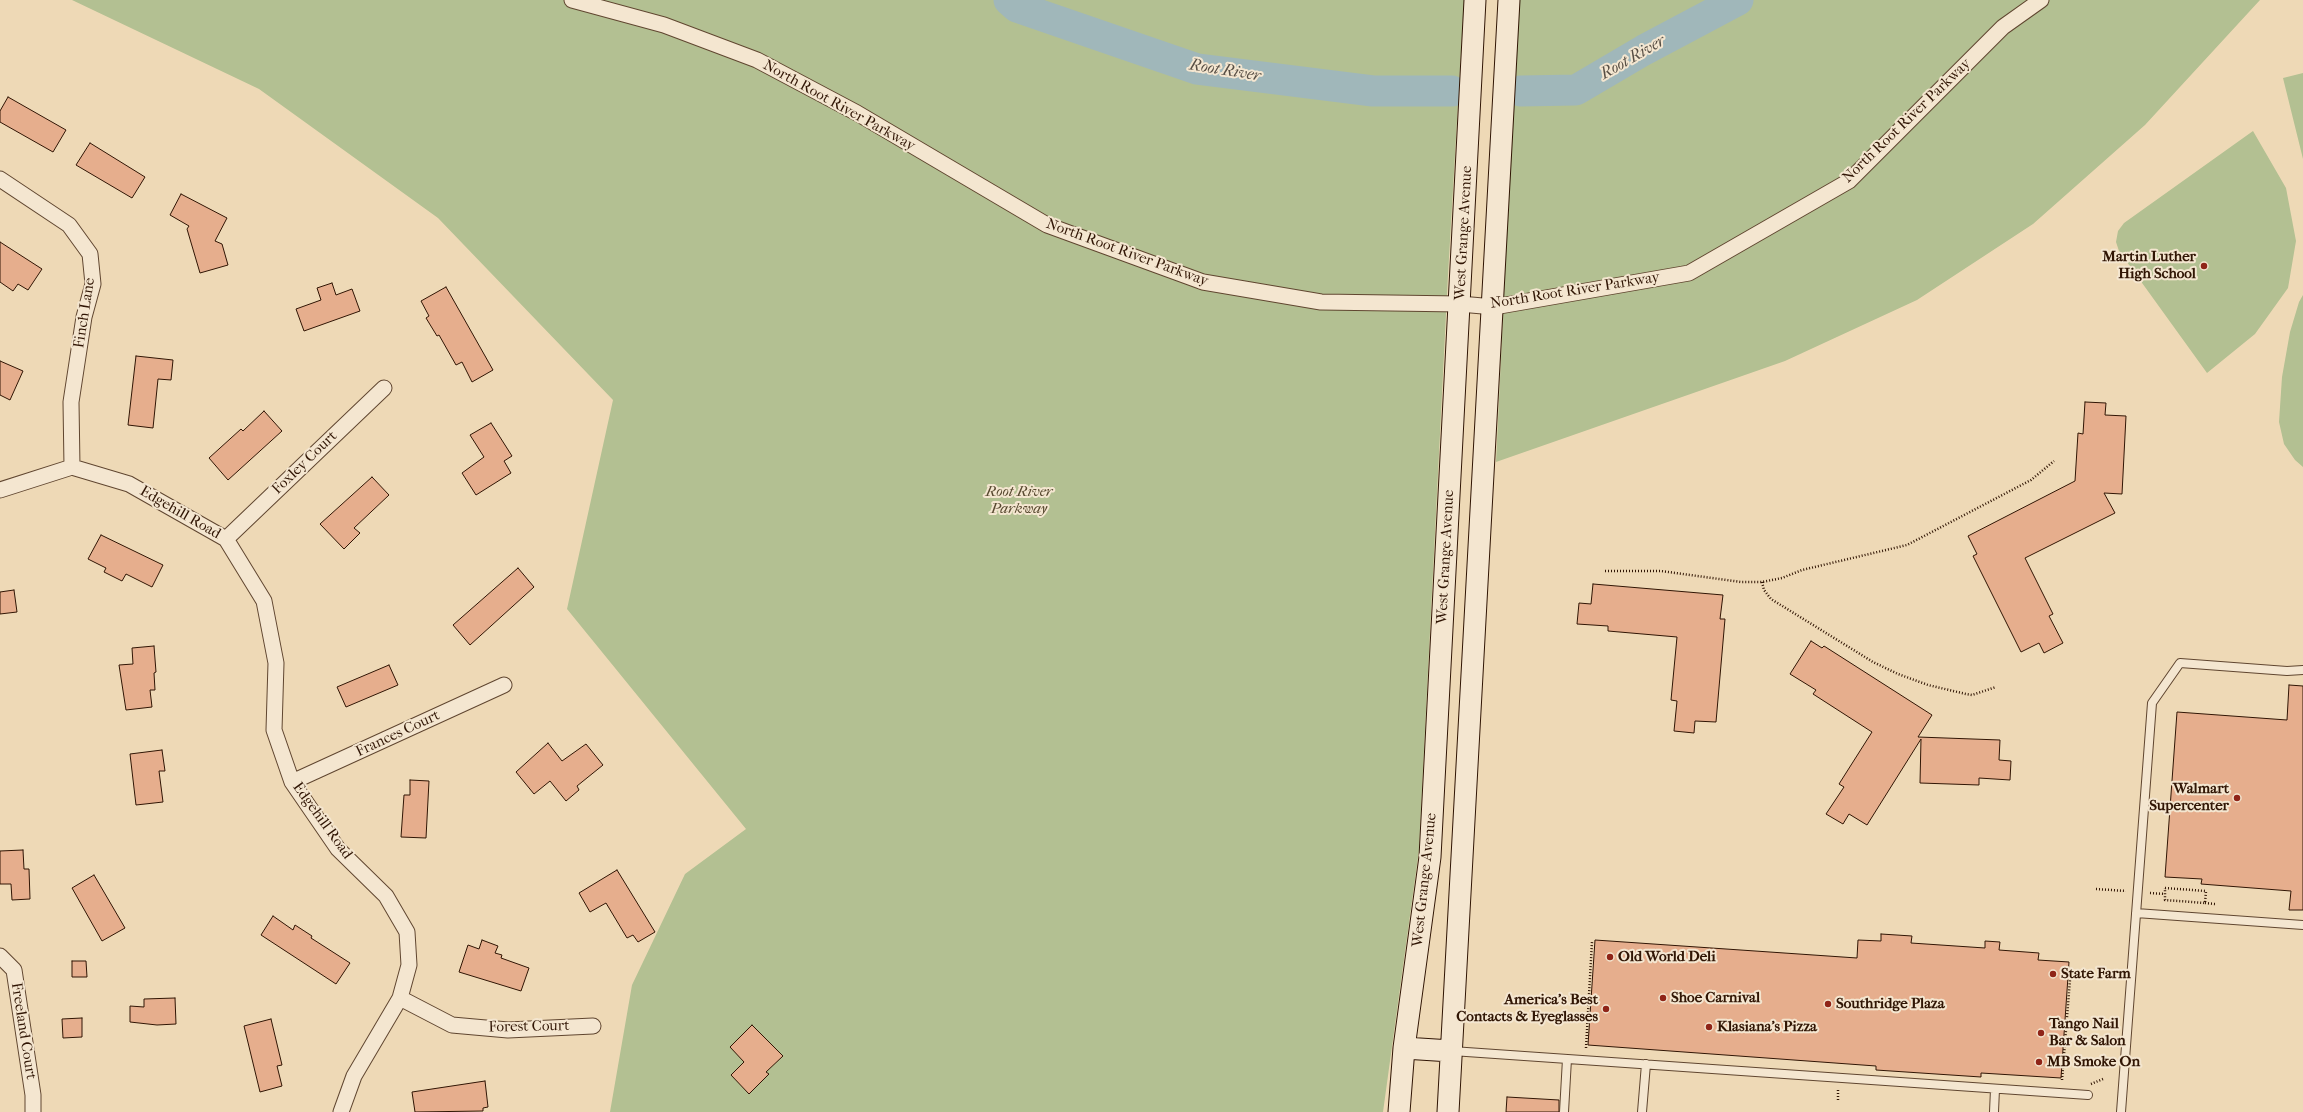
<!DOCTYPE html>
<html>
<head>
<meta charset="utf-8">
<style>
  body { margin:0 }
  canvas { display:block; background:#eed9b6 }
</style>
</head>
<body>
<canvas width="2303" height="1112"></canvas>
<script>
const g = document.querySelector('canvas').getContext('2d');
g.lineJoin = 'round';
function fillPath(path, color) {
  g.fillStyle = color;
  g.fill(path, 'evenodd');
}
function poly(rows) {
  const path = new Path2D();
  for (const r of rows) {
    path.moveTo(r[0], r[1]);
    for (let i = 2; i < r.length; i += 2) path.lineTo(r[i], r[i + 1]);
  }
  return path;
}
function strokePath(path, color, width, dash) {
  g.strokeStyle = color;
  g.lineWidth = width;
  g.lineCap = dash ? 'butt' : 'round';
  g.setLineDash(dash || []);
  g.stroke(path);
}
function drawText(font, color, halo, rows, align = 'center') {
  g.font = font + ' "IM FELL French Canon",serif';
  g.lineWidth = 4;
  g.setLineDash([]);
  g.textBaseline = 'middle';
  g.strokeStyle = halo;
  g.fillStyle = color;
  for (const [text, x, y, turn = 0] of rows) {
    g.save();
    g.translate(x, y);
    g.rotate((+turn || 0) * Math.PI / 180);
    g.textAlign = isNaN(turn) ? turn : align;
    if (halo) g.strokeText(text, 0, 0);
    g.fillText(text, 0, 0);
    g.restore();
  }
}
fillPath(poly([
  [72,0,1464,0,1448,275,1419,850,1383,1112,610,1112,632,985,685,874,746,829,567,609,613,400,438,218,259,89],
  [1518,0,2260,0,2145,125,2033,224,1917,300,1785,361,1496,462],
  [2303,73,2303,159,2283,78],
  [2253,131,2286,188,2296,241,2288,288,2255,334,2207,373,2119,251,2116,242,2118,231,2124,223],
  [2303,295,2303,467,2295,460,2284,444,2279,422,2282,377,2290,332,2299,302]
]), '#b3c092');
strokePath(poly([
  [1009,0,1017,7,1197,69,1373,91,1452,91],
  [1521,91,1576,90,1644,50,1738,0]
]), '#a0b7ba', 31);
const building = poly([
  [8,97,66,130,53,152,0,122,0,111,8,97],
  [90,143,145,177,132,198,76,165,90,143],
  [181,194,227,218,215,241,222,244,228,265,200,273,187,229,189,226,170,215,181,194],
  [0,242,42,269,28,290,18,284,13,291,0,282,0,242],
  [332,283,336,295,352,289,360,311,304,331,296,309,321,300,317,288,332,283],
  [446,287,493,370,472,382,462,362,456,365,439,335,437,336,426,318,429,316,421,301,446,287],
  [136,356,173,360,171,380,158,379,153,428,128,425,136,356],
  [0,361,23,371,10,400,0,395,0,361],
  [2085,402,2106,403,2105,415,2126,416,2122,494,2104,493,2115,513,2025,558,2053,614,2049,616,2063,643,2044,653,2039,643,2021,652,1973,556,1977,554,1968,536,2075,481,2078,433,2083,434,2085,402],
  [264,411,282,431,228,480,209,458,241,429,243,431,264,411],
  [491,423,512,456,504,461,511,473,476,495,462,473,484,457,470,435,491,423],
  [372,477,389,495,354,528,360,533,344,549,320,524,372,477],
  [101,535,163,565,152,587,126,574,122,581,104,572,106,568,88,559,101,535],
  [518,568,534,587,470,645,453,625,518,568],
  [1593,584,1723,595,1720,619,1725,619,1716,722,1695,721,1694,733,1674,731,1677,701,1671,700,1677,637,1608,631,1608,626,1577,624,1579,603,1591,604,1593,584],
  [14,590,17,612,0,614,0,592,14,590],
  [1811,641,1822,648,1824,646,1932,715,1918,737,2000,740,1999,760,2011,761,2010,780,1979,778,1979,785,1920,783,1921,739,1867,825,1849,814,1843,824,1826,814,1844,787,1839,784,1872,732,1813,694,1816,690,1790,674,1811,641],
  [154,646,156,672,154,673,155,690,150,690,152,707,126,710,119,665,133,664,132,648,154,646],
  [389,665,398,685,346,707,337,687,389,665],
  [2289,685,2303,686,2303,910,2289,910,2291,891,2201,884,2202,879,2165,877,2177,712,2287,720,2289,685],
  [548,743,562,761,586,744,603,765,577,786,579,790,566,801,550,781,534,794,516,772,548,743],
  [162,750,165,771,159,771,163,802,136,805,130,754,162,750],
  [410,780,429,781,426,838,401,837,404,795,410,795,410,780],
  [23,850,24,869,29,869,30,899,12,900,11,884,0,884,0,851,23,850],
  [617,870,655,932,638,942,633,935,627,938,606,903,590,912,579,893,617,870],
  [94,875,125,928,102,941,72,888,94,875],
  [273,916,293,930,295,925,312,936,311,938,350,963,336,984,261,935,273,916],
  [1881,934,1912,936,1911,943,1985,948,1985,941,2000,942,1999,950,2039,953,2038,960,2069,962,2061,1078,1981,1073,1981,1077,1876,1070,1876,1066,1588,1045,1595,940,1857,958,1858,940,1881,941,1881,934],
  [482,940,498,946,495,953,502,955,501,958,529,968,521,991,459,972,468,945,479,949,482,940],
  [72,961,86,961,87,977,72,977,72,961],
  [175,998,176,1024,157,1025,130,1022,130,1006,144,1007,144,999,175,998],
  [82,1018,82,1037,63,1038,62,1019,82,1018],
  [271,1019,282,1065,277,1066,282,1086,260,1092,244,1026,271,1019],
  [752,1025,783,1056,766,1072,769,1074,749,1094,731,1075,744,1062,730,1047,752,1025],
  [485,1081,488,1107,483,1108,483,1111,415,1112,412,1092,485,1081],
  [1507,1097,1559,1100,1559,1112,1506,1112,1507,1097]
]);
fillPath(building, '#e6ae8d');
strokePath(building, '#301504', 1);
const lane = poly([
  [2136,913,2303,925],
  [1452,1051,2088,1095],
  [1564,1112,1567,1059],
  [1642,1112,1646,1064],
  [1994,1112,1995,1089],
  [2121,1112,2152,703,2180,663,2287,671,2303,670]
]);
const street = poly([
  [572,0,664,25,757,60,857,113,1047,225,1203,282,1321,302,1460,304,1494,307,1689,273,1849,181,2003,27,2041,0],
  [0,179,69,225,90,254,93,284,84,317,71,402,72,467],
  [0,490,72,467,129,484,226,539,264,601,276,663,274,730,292,782,338,849,386,896,407,932,409,965,400,998,354,1076,341,1112],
  [226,539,384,388],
  [292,782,504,685],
  [0,956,14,970,33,1095,33,1112],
  [400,998,452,1025,508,1030,593,1026]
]);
const secondary = poly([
  [1404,1048,1451,1051],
  [1399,1112,1404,1048,1430,857,1475,0],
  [1448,1112,1509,0]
]);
strokePath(lane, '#604630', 10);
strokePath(street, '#604630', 17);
strokePath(secondary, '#301504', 23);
strokePath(poly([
  [1605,571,1661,571,1741,582,1762,582,1782,578,1802,570,1907,545,2031,480,2054,461],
  [1762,582,1764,590,1771,599,1873,662,1898,674,1928,685,1966,694,1972,695,1996,687],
  [2165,888,2206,891,2205,903,2165,900,2165,888],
  [2096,889,2126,891],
  [2150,893,2165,894],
  [2205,903,2215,904],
  [1586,1048,1592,942],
  [2062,1080,2071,967],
  [2091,1084,2103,1079],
  [1838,1100,1838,1090]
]), '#301504', 2.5, [1, 2]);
strokePath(lane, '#f4e6d0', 8);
strokePath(street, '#f4e6d0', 15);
strokePath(secondary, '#f4e6d0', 21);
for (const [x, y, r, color] of [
  [2204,266,4,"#8f2418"],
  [2237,798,4,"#8f2418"],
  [1610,957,4,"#8f2418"],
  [2053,974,4,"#8f2418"],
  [1663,998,4,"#8f2418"],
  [1828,1004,4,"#8f2418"],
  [1606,1009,4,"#8f2418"],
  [1709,1027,4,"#8f2418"],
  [2041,1033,4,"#8f2418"],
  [2039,1062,4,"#8f2418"]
]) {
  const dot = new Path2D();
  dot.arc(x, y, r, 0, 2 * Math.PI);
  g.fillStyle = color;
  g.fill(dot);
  strokePath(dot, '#f4e6d0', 1.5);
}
drawText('15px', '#301504', '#f4e6d0', [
  ["North Root River Parkway",839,106,29],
  ["North Root River Parkway",1907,121,-44],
  ["West Grange Avenue",1464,233,-87],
  ["North Root River Parkway",1127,253,20],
  ["North Root River Parkway",1575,291,-9],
  ["Finch Lane",85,313,-81],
  ["Foxley Court",305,463,-44],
  ["Edgehill Road",180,513,30],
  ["West Grange Avenue",1446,557,-87],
  ["Frances Court",398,734,-25],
  ["Edgehill Road",322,821,54],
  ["West Grange Avenue",1425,880,-84],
  ["Forest Court",529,1027,-1],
  ["Freeland Court",23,1031,81]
]);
drawText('bold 15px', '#301504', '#f4e6d0', [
  ["Martin Luther",2196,257,"right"],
  ["High School",2196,274,"right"],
  ["Walmart",2229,789,"right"],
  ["Supercenter",2229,806,"right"],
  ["Old World Deli",1618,957],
  ["State Farm",2061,974],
  ["Shoe Carnival",1671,998],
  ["America's Best",1598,1000,"right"],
  ["Contacts & Eyeglasses",1598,1017,"right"],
  ["Southridge Plaza",1836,1004],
  ["Tango Nail",2049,1024],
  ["Bar & Salon",2049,1041],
  ["Klasiana's Pizza",1717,1027],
  ["MB Smoke On",2047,1062]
], 'left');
drawText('italic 15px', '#57482f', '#f4e6d0', [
  ["Root River",1019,492],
  ["Parkway",1019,509]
]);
drawText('italic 16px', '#574e44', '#f4e6d0', [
  ["Root River",1633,58,-30],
  ["Root River",1225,71,9]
]);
</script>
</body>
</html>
